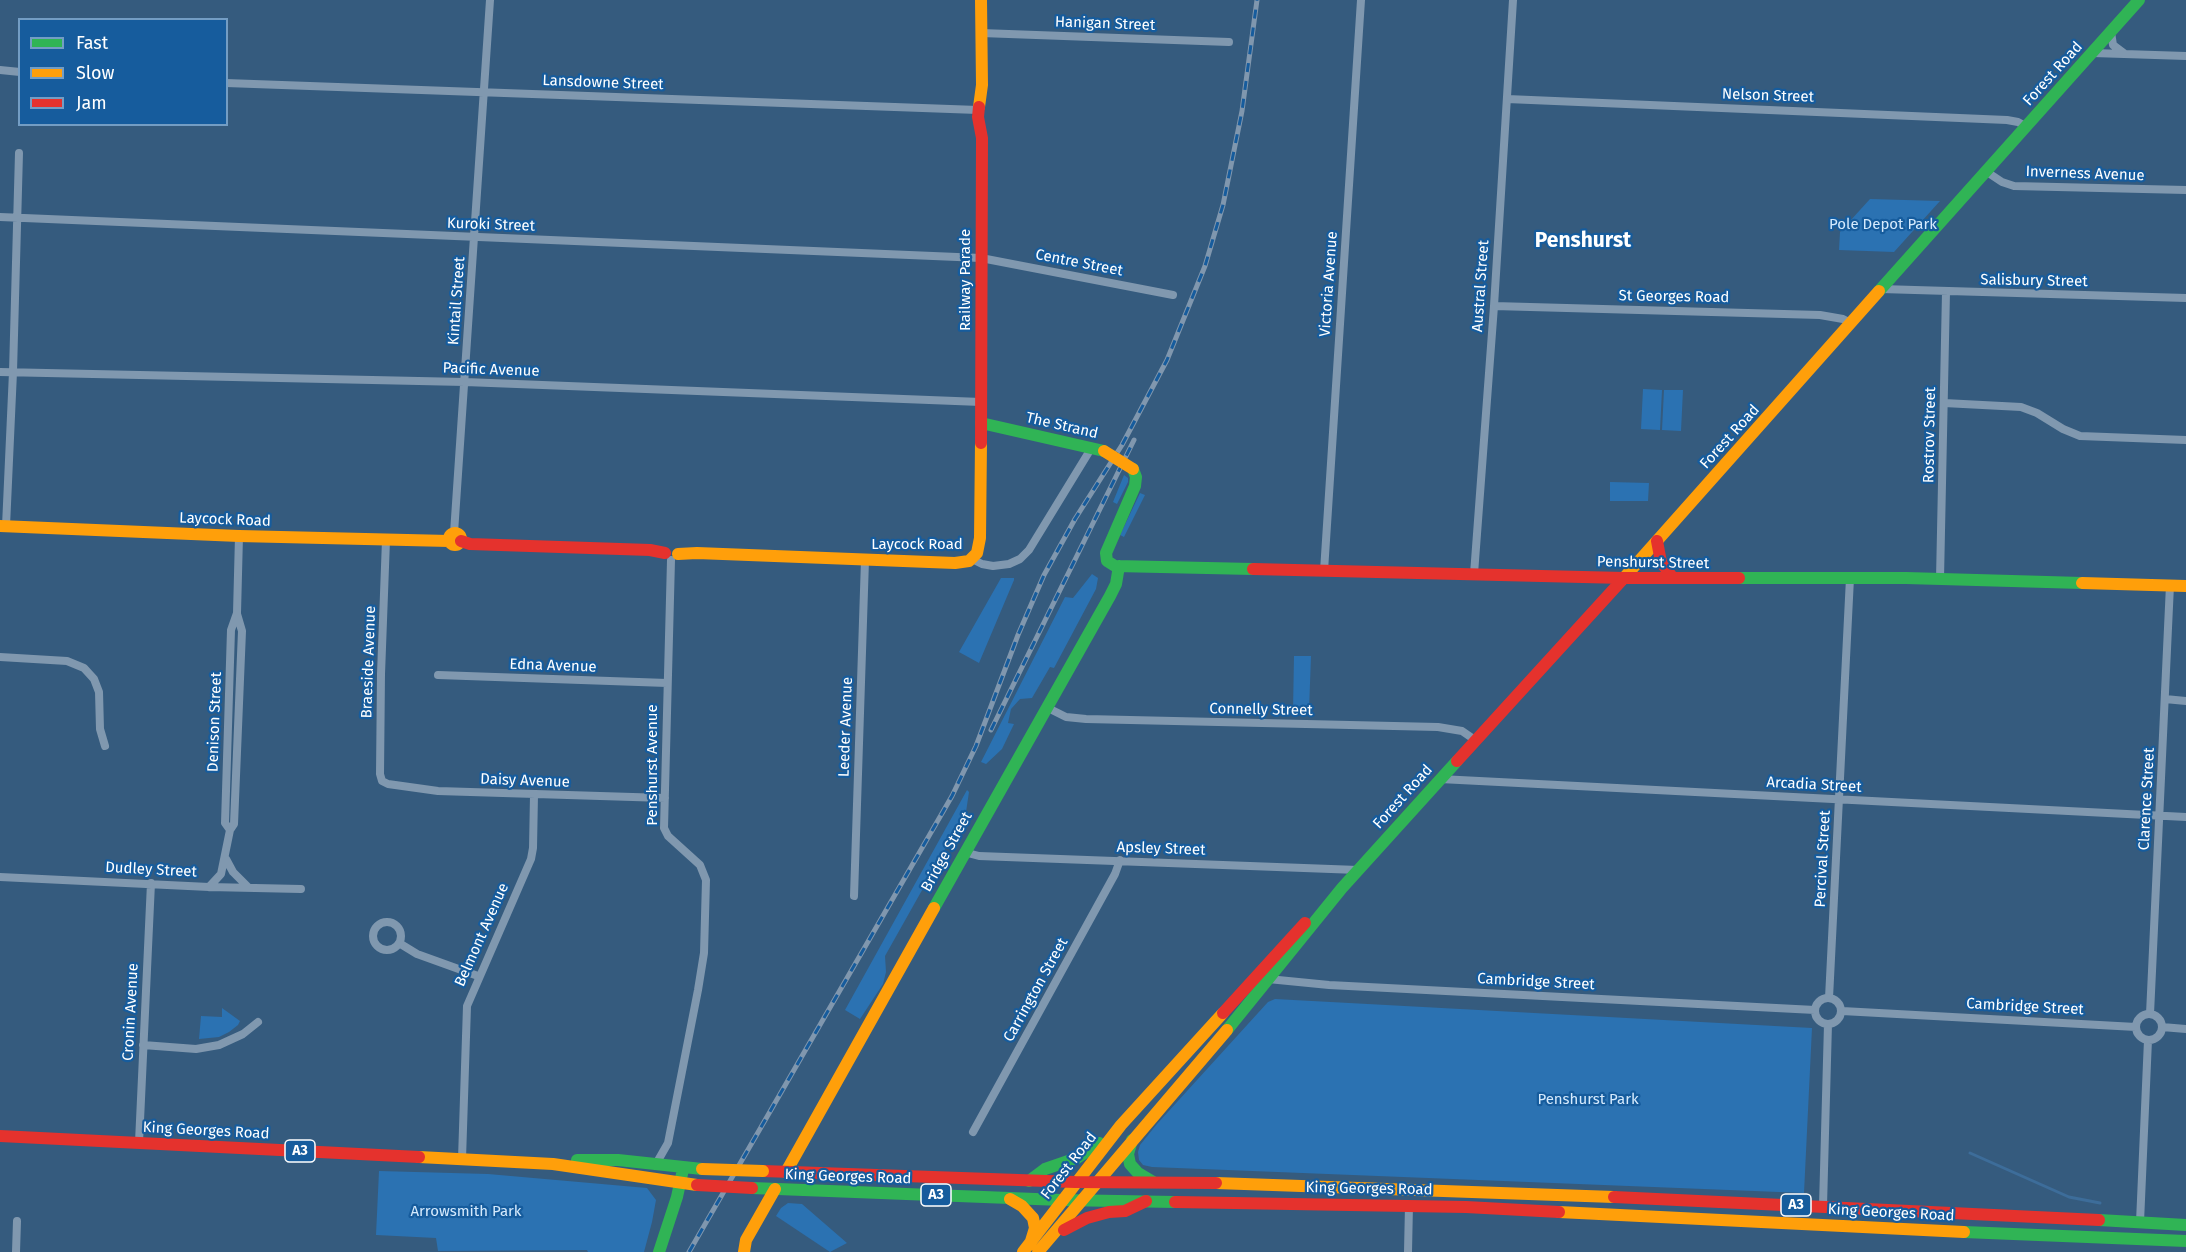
<!DOCTYPE html>
<html>
<head>
<meta charset="utf-8">
<style>
  body { margin:0 }
  #map { position:relative; width:2186px; height:1252px; overflow:hidden; background:#355b7e; font-family:"Fira Sans",sans-serif }
  canvas { display:block }
  .legend { position:absolute; left:18px; top:18px; width:210px; height:108px; box-sizing:border-box; background:#165c9d; border:2px solid #739dc4; margin:0; padding:8px 10px; list-style:none; font-size:18px; color:#fff }
  .legend li { display:flex; align-items:center; gap:12px; height:30px }
  .legend b { width:30px; border:2px solid #739dc4 }
</style>
</head>
<body>
<div id="map">
<canvas width="2186" height="1252"></canvas>
<ul class="legend">
<li><b style="height:8px;background:#30b455"></b>Fast</li>
<li><b style="height:8px;background:#ff9f0a"></b>Slow</li>
<li><b style="height:8px;background:#e5322d"></b>Jam</li>
</ul>
</div>
<script>
const g = document.querySelector('canvas').getContext('2d');
g.lineJoin = 'round';
function fillPath(path, color) {
  g.fillStyle = color;
  g.fill(path, 'evenodd');
}
function poly(rows) {
  const path = new Path2D();
  for (const r of rows) {
    if (r.length === 3) {
      path.moveTo(r[0] + r[2], r[1]);
      path.arc(r[0], r[1], r[2], 0, 2 * Math.PI);
      continue;
    }
    path.moveTo(r[0], r[1]);
    for (let i = 2; i < r.length; i += 2) path.lineTo(r[i], r[i + 1]);
  }
  return path;
}
function strokePath(path, color, width, dash) {
  g.strokeStyle = color;
  g.lineWidth = width;
  g.lineCap = dash ? 'butt' : 'round';
  g.setLineDash(dash || []);
  g.stroke(path);
}
function drawText(font, color, halo, rows, align = 'center') {
  g.font = font + ' "Fira Sans",sans-serif';
  g.lineWidth = 4.5;
  g.setLineDash([]);
  g.textBaseline = 'middle';
  g.strokeStyle = halo;
  g.fillStyle = color;
  for (const [text, x, y, turn = 0] of rows) {
    g.save();
    g.translate(x, y);
    g.rotate((+turn || 0) * Math.PI / 180);
    g.textAlign = isNaN(turn) ? turn : align;
    if (halo) g.strokeText(text, 0, 0);
    g.fillText(text, 0, 0);
    g.restore();
  }
}
fillPath(poly([
  [1870,199,1940,201,1894,252,1839,250,1840,232],
  [1643,389,1662,390,1660,430,1641,429],
  [1664,390,1683,390,1681,431,1662,430],
  [1124,475,1128,478,1128,482,1117,504,1113,502],
  [1610,482,1649,483,1648,501,1610,501],
  [1140,493,1145,495,1124,537,1120,535],
  [1092,574,1098,578,1096,589,1054,668,1050,667,1032,698,1020,699,1011,709,1008,723,1014,724,1002,749,986,764,981,762,1065,597,1073,598],
  [1001,578,1014,578,1014,580,979,663,959,652],
  [1294,656,1311,656,1309,711,1293,711],
  [967,790,969,792,966,812,885,956,886,972,883,984,860,1019,845,1010],
  [1275,999,1812,1028,1804,1193,1152,1167,1143,1165,1139,1160,1138,1152,1140,1145,1157,1124,1268,1002],
  [222,1008,240,1021,238,1025,229,1032,219,1037,199,1039,201,1016,222,1017],
  [379,1171,488,1174,647,1188,656,1200,652,1222,644,1252,588,1252,587,1250,438,1251,436,1238,376,1235],
  [788,1203,802,1204,847,1243,830,1252,776,1216,781,1208]
]), '#2b72b2');
strokePath(poly([
  [1970,1153,2069,1197,2100,1203]
]), '#3d6d9a', 3);
strokePath(poly([
  [2111,32,2113,45,2125,54],
  [981,33,1229,42],
  [2093,53,2186,56],
  [0,70,20,72],
  [226,83,978,110],
  [1507,99,2007,120,2018,122,2027,127],
  [1987,172,2002,182,2014,186,2186,190],
  [0,217,981,258,1173,295],
  [1881,289,2186,298],
  [1494,306,1820,315,1843,319,1851,323],
  [0,372,465,382,981,402],
  [1944,403,2021,407,2037,413,2063,429,2080,436,2186,440],
  [6,526,13,372,19,153],
  [454,533,490,0],
  [386,540,381,674,380,774,382,781,388,784,438,791,665,798],
  [972,559,982,564,993,566,1009,564,1020,559,1029,550,1092,447],
  [1324,571,1361,0],
  [1474,574,1494,306,1513,0],
  [1940,579,1946,292],
  [0,657,67,661,84,668,94,679,99,692,100,729,105,746],
  [438,675,667,683],
  [2165,699,2186,701],
  [1046,707,1066,717,1086,719,1438,727,1462,731,1475,740],
  [1440,779,2186,817],
  [230,830,225,823,231,630,237,613,239,536],
  [964,852,979,856,1358,870],
  [226,859,233,872,248,887],
  [0,877,209,887,301,889],
  [209,887,221,874,230,830,234,824,242,631,237,614],
  [854,896,865,560],
  [387,936,14],
  [399,943,417,954,478,976],
  [1268,979,1329,985,1815,1010],
  [1828,1011,13],
  [1829,998,1850,578],
  [1842,1011,2136,1027],
  [2149,1027,13],
  [2150,1014,2170,585],
  [2162,1027,2186,1029],
  [143,1045,196,1049,219,1045,243,1034,258,1022],
  [973,1132,1115,874,1120,860],
  [139,1142,151,883],
  [462,1159,467,1006,531,859,533,848,534,795],
  [656,1164,668,1143,698,990,704,953,706,880,700,865,668,836,664,828,671,560],
  [1823,1206,1828,1024],
  [2140,1222,2148,1040],
  [16,1252,17,1221],
  [1408,1252,1409,1205]
]), '#8098af', 8);
strokePath(poly([
  [1879,291,2139,0],
  [981,423,1104,451],
  [1133,469,1136,477,1135,486,1106,553,1107,561,1115,566,1253,569],
  [1739,578,1906,578,2082,583],
  [934,908,1110,596,1116,584,1119,566],
  [1227,1030,1342,888,1457,761],
  [1132,1140,1128,1154,1130,1164,1138,1173,1153,1182],
  [577,1160,618,1160,702,1169],
  [1029,1181,1045,1169,1077,1158,1099,1143],
  [752,1188,1061,1200,1175,1202],
  [2099,1220,2186,1225],
  [1964,1232,2186,1241],
  [659,1252,677,1197,682,1174]
]), '#30b455', 12);
strokePath(poly([
  [979,107,982,85,981,0],
  [0,526,239,536,449,541],
  [455,539,6],
  [678,554,697,553,955,563,969,561,977,553,980,538,981,443],
  [1623,579,1879,291],
  [2082,583,2186,586],
  [419,1157,553,1164,697,1185],
  [786,1172,934,908],
  [1216,1183,1614,1197],
  [1010,1199,1022,1206,1033,1218,1035,1228,1031,1241],
  [1559,1212,1964,1232],
  [744,1252,746,1240,775,1189],
  [1023,1252,1121,1125,1223,1013],
  [1038,1252,1227,1030]
]), '#ff9f0a', 12);
strokePath(poly([
  [979,107,978,117,982,138,981,443],
  [461,541,470,544,650,550,665,553],
  [1657,541,1661,562,1673,578],
  [1253,569,1624,578,1739,578],
  [1457,761,1623,579],
  [1223,1013,1305,923],
  [0,1136,419,1157],
  [763,1171,1075,1182,1216,1183],
  [1614,1197,2099,1220],
  [1175,1202,1466,1207,1559,1212],
  [1064,1230,1087,1218,1109,1212,1125,1211,1146,1201]
]), '#e5322d', 12);
const rail = poly([
  [991,730,1134,440],
  [689,1252,952,796,976,746,1018,635,1044,575,1075,519,1122,445,1167,360,1205,266,1223,205,1242,111,1257,0]
]);
strokePath(rail, '#8097ae', 5);
strokePath(rail, '#165c9d', 3, [9]);
strokePath(poly([
  [1104,451,1133,469],
  [702,1169,763,1171]
]), '#ff9f0a', 12);
strokePath(poly([
  [697,1185,752,1188]
]), '#e5322d', 12);
for (const [x, y, w] of [
  [300,1151,30],
  [936,1195,30],
  [1796,1205,30]
]) {
  const box = new Path2D();
  box.roundRect(x - w / 2, y - 11, w, 22, 4.5);
  g.fillStyle = '#165c9d';
  g.fill(box);
  strokePath(box, '#fff', 1.5);
}
drawText('bold 14px', '#fff', null, [
  ["A3",300,1151],
  ["A3",936,1195],
  ["A3",1796,1205]
]);
drawText('15px', '#fff', '#165c9d', [
  ["Hanigan Street",1105,24,2],
  ["Forest Road",2053,74,-48],
  ["Lansdowne Street",603,83,2],
  ["Nelson Street",1768,96,2],
  ["Inverness Avenue",2085,174,2],
  ["Kuroki Street",491,225,2],
  ["Centre Street",1079,263,11],
  ["Railway Parade",966,280,-90],
  ["Salisbury Street",2034,281,1],
  ["Victoria Avenue",1329,284,-86],
  ["Austral Street",1481,286,-86],
  ["St Georges Road",1674,297,1],
  ["Kintail Street",457,301,-86],
  ["Pacific Avenue",491,370,2],
  ["The Strand",1062,426,13],
  ["Rostrov Street",1930,435,-89],
  ["Forest Road",1730,437,-48],
  ["Laycock Road",225,520,2],
  ["Laycock Road",917,545],
  ["Penshurst Street",1653,563,1],
  ["Braeside Avenue",369,662,-88],
  ["Edna Avenue",553,666,2],
  ["Connelly Street",1261,710,1],
  ["Denison Street",215,722,-88],
  ["Leeder Avenue",846,727,-88],
  ["Penshurst Avenue",653,765,-90],
  ["Daisy Avenue",525,781,2],
  ["Arcadia Street",1814,785,3],
  ["Forest Road",1403,797,-48],
  ["Clarence Street",2147,799,-87],
  ["Apsley Street",1161,849,2],
  ["Bridge Street",947,852,-61],
  ["Percival Street",1823,859,-87],
  ["Dudley Street",151,870,3],
  ["Belmont Avenue",482,935,-66],
  ["Cambridge Street",1536,982,3],
  ["Carrington Street",1036,990,-61],
  ["Cambridge Street",2025,1007,3],
  ["Cronin Avenue",131,1012,-87],
  ["King Georges Road",206,1131,3],
  ["Forest Road",1069,1166,-52],
  ["King Georges Road",848,1177,2],
  ["King Georges Road",1369,1189,1],
  ["King Georges Road",1891,1213,3]
]);
drawText('15px', '#d5eafd', '#165c9d', [
  ["Pole Depot Park",1883,225],
  ["Penshurst Park",1588,1100],
  ["Arrowsmith Park",466,1212]
]);
drawText('bold 21px', '#fff', '#165c9d', [
  ["Penshurst",1583,241]
]);
</script>
</body>
</html>
